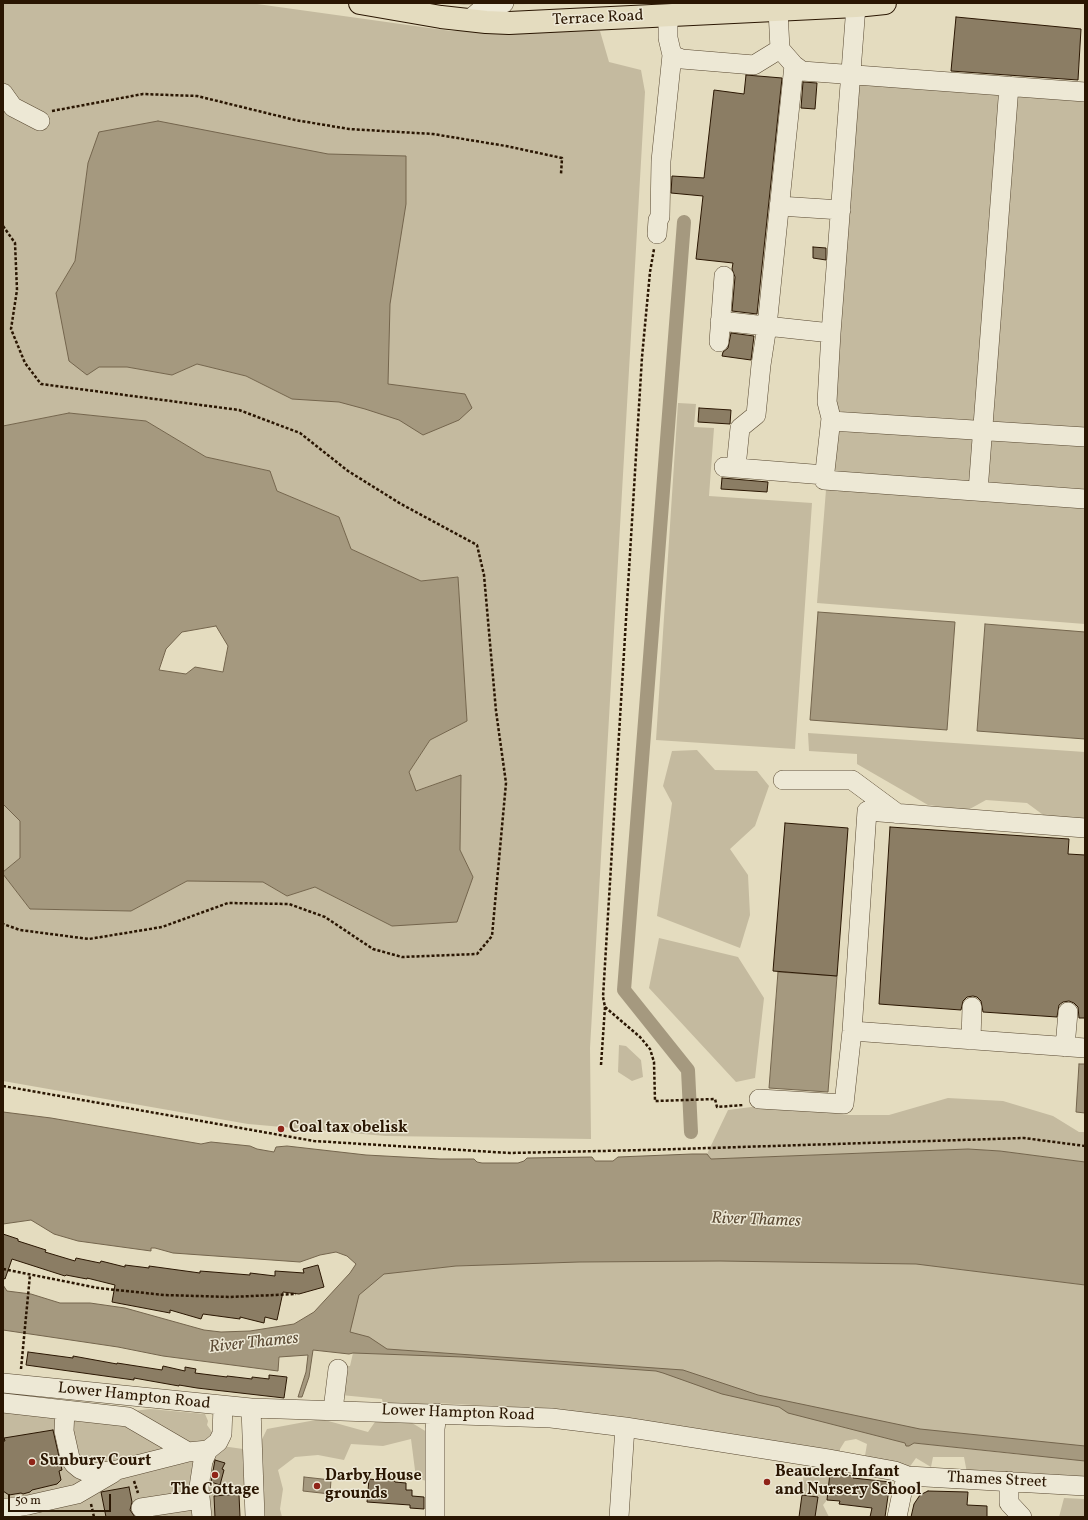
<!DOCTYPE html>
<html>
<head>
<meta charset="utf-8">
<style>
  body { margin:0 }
  #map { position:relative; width:1088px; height:1520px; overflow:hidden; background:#e4dcbf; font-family:Vollkorn,serif }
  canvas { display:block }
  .frame { position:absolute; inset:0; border:4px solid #2a1602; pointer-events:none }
  .scale { position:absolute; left:8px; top:1494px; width:103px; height:18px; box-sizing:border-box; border:2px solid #2a1602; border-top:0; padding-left:5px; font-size:12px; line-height:14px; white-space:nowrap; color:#2a1602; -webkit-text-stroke:3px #ede8d5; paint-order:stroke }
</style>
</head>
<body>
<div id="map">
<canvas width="1088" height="1520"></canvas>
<div class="frame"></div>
<div class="scale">50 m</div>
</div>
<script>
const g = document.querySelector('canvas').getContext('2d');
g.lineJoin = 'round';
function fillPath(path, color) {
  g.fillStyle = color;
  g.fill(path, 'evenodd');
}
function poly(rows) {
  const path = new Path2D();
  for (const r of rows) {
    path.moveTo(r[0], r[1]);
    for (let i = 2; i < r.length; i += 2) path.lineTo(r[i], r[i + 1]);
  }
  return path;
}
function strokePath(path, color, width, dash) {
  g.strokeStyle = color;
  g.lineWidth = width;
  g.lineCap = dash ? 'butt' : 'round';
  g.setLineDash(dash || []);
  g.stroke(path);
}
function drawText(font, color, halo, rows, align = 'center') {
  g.font = font + ' Vollkorn,serif';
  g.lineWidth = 3;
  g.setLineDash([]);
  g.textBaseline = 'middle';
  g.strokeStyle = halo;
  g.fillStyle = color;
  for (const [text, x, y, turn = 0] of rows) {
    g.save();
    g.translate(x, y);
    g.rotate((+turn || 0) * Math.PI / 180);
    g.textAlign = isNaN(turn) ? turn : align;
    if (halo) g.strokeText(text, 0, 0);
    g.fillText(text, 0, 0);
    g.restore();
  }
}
fillPath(poly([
  [3,3,250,3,451,31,600,31,609,62,641,70,645,92,590,1048,591,1139,386,1136,248,1124,3,1081,3,874,30,909,131,911,187,881,263,882,287,896,315,887,392,926,473,877,460,850,461,775,415,791,409,772,430,740,467,721,458,577,421,581,351,549,339,517,277,491,270,471,206,457,146,421,69,413,3,426],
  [88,163,292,399,246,376,197,364,172,375,127,367,99,367,56,293,75,261],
  [450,3,594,3,464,5],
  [859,75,1085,96,1085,624,817,603],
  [678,403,696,404,694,427,714,428,709,496,812,503,795,749,656,740],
  [808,733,1085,752,1085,820,1046,817,1027,803,986,800,968,810,928,805,857,764,857,754,809,751],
  [697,750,715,770,757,771,769,786,755,826,730,849,748,875,750,915,740,948,657,916,672,803,663,786,672,751],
  [3,804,20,821,20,858,3,872],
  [659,938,738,957,764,998,755,1078,736,1082,649,988],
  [619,1045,626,1046,641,1060,643,1077,632,1081,618,1072],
  [948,1098,1003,1101,1053,1116,1079,1132,1085,1132,1085,1162,1000,1151,968,1149,711,1159,707,1154,728,1110,775,1104,849,1115,889,1115],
  [644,1255,925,1263,933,1266,1085,1285,1085,1459,1062,1458,1085,1461,1085,1481,967,1473,964,1457,933,1457,931,1467,916,1458,906,1472,864,1462,867,1444,856,1439,845,1441,840,1449,840,1454,679,1426,673,1430,665,1424,647,1421,554,1409,434,1403,434,1410,384,1408,382,1399,341,1395,346,1366,350,1366,353,1353,337,1339,349,1307,381,1257,401,1272,456,1266],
  [748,1392,758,1395,778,1406,746,1400],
  [833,1424,922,1430,1024,1455,914,1443,909,1446,905,1443],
  [3,1396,133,1411,150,1409,205,1414,208,1421,207,1425,222,1446,243,1449,246,1486,227,1488,226,1517,3,1517],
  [321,1419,368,1432,377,1419,412,1423,432,1435,430,1482,416,1478,411,1439,383,1446,351,1444,344,1460,318,1455,295,1457,278,1470,283,1489,280,1509,282,1517,265,1517,263,1486,249,1466,267,1429],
  [804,1468,827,1471,830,1473,827,1500,823,1505,829,1517,815,1517,818,1497,802,1495],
  [1064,1498,1085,1499,1085,1517,1059,1517]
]), '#c4ba9f');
const water = poly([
  [158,121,328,154,406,156,406,204,390,304,388,384,465,394,472,408,459,420,423,435,399,420,365,409,339,402,292,399,246,376,197,364,172,375,127,367,99,367,87,375,69,361,56,293,75,261,88,163,99,132,158,121],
  [69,413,146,421,206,457,270,471,277,491,339,517,351,549,421,581,458,577,467,721,430,740,409,772,416,791,461,775,460,850,473,877,457,922,392,926,315,887,287,896,263,882,187,881,131,911,30,909,3,874,3,872,20,858,20,821,3,804,3,426,69,413],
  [216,626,228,646,223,672,195,667,186,674,159,670,166,649,182,632,216,626],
  [818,612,955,622,947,730,810,720,818,612],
  [985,624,1085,632,1085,739,977,731,985,624],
  [778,972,837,976,828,1092,769,1088,778,972],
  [1079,1064,1085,1064,1085,1113,1076,1112,1079,1064],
  [3,1112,51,1118,201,1144,211,1142,250,1146,257,1149,274,1152,276,1147,287,1146,366,1155,440,1159,474,1159,477,1162,482,1163,518,1163,524,1161,527,1158,592,1157,595,1161,613,1161,618,1157,692,1154,707,1154,711,1159,968,1149,1000,1151,1085,1162,1085,1285,916,1264,720,1261,579,1262,456,1266,384,1274,359,1295,350,1332,369,1337,387,1349,683,1370,758,1395,920,1429,1085,1446,1085,1461,914,1443,909,1446,906,1446,905,1443,788,1413,779,1407,722,1394,663,1373,656,1371,463,1357,353,1353,349,1354,313,1350,309,1377,302,1397,298,1397,306,1372,308,1355,279,1357,278,1371,163,1356,118,1347,3,1330,3,1285,7,1291,31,1294,60,1303,90,1303,125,1308,204,1330,221,1332,250,1331,294,1324,314,1312,350,1273,356,1264,347,1256,336,1252,320,1255,300,1262,173,1253,155,1248,151,1248,151,1251,78,1241,54,1234,31,1220,3,1224,3,1112],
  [304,1477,331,1480,330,1494,303,1491,304,1477]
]);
fillPath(water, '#a5997f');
strokePath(water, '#74654d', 1);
strokePath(poly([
  [684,222,624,990,688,1070,691,1132]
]), '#a5997f', 14);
const building = poly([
  [956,17,1081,29,1078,80,951,71,956,17],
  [746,75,782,78,757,314,732,311,735,277,732,269,733,263,696,259,703,196,671,193,672,176,704,178,714,90,744,94,746,75],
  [803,82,817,83,815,109,801,108,803,82],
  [813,247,826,248,826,260,813,258,813,247],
  [731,333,754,336,751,360,722,356,723,352,728,348,731,333],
  [699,408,731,410,730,424,698,422,699,408],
  [722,478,768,482,767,492,721,489,722,478],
  [785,823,848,828,837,976,773,971,785,823],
  [890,827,1069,839,1068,854,1085,855,1085,1018,1079,1018,1078,1007,1074,1003,1069,1001,1063,1002,1059,1005,1057,1017,983,1012,981,1001,977,997,973,996,967,997,963,1001,961,1010,879,1004,890,827],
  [3,1234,18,1239,18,1241,46,1250,45,1252,75,1261,76,1258,100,1263,101,1261,125,1267,125,1265,149,1268,149,1266,200,1273,200,1271,250,1275,250,1273,275,1276,275,1271,304,1273,303,1269,318,1265,324,1287,299,1294,283,1292,277,1320,265,1317,264,1323,240,1317,240,1319,203,1314,201,1319,170,1310,170,1313,112,1302,115,1285,87,1278,87,1279,66,1275,65,1276,12,1259,5,1279,3,1278,3,1234],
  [28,1352,73,1358,73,1356,117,1364,117,1363,162,1370,163,1366,185,1371,185,1367,196,1369,195,1373,227,1377,227,1376,252,1379,252,1377,269,1379,269,1375,287,1377,284,1398,197,1388,179,1385,179,1386,134,1378,134,1380,112,1377,26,1365,28,1352],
  [53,1430,62,1470,59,1471,61,1480,57,1484,32,1490,30,1492,23,1494,21,1493,9,1495,3,1491,3,1441,5,1441,4,1438,53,1430],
  [215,1460,225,1463,222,1469,224,1470,220,1485,211,1482,215,1460],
  [384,1473,390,1474,395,1482,406,1483,406,1490,412,1490,412,1496,424,1497,424,1509,410,1508,410,1505,367,1502,369,1479,378,1480,384,1473],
  [830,1473,854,1476,853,1478,890,1482,885,1517,870,1517,872,1508,839,1504,840,1501,827,1500,830,1473],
  [129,1487,132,1502,130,1510,135,1517,106,1517,101,1492,129,1487],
  [928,1491,968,1492,967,1505,987,1506,987,1517,911,1517,914,1504,920,1495,928,1491],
  [239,1494,240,1517,215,1517,214,1496,239,1494],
  [802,1495,818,1497,815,1517,799,1517,802,1495]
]);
fillPath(building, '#8b7d64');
strokePath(building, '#2a1602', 1);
const minor = poly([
  [856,6,831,333,827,402,831,418,824,480,1085,499],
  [668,15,668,38,672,55,682,59,754,65,780,49,778,10],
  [469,20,482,9,504,3],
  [780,49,794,65,802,71,1085,92],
  [3,93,13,107,40,121],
  [779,206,841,210],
  [657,234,658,220,660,217,661,161,672,55],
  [720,321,831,333],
  [719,342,724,276],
  [831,421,1085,437],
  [724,467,825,475],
  [736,467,740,428,756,415,761,365,767,326,794,65],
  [978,491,1009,86],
  [783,780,852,780,898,814],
  [852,1031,1085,1048],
  [971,1040,972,1007],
  [1065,1047,1068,1012],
  [759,1099,844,1104,852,1031,867,811,1085,828],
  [3,1383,251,1408,551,1418,625,1427,828,1459,895,1471,908,1476,1085,1486],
  [3,1403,65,1410],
  [251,1408,255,1517],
  [333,1410,338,1369],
  [188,1452,128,1417,65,1410,64,1431,70,1458,74,1464,80,1469,87,1472,95,1473,117,1470,188,1452,208,1450,218,1442,222,1434,223,1406],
  [1009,1481,1009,1503,1022,1517],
  [141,1508,200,1499],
  [3,1509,28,1505,77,1494,113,1473],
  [202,1517,199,1487,203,1461,208,1450],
  [435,1517,435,1429,437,1413],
  [619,1517,625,1427],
  [897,1517,903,1488,908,1476]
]);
const major = poly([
  [360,3,441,17,486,22,509,23,856,6,885,3]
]);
strokePath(minor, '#584831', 20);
strokePath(major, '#2a1602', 24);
strokePath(poly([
  [52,111,143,94,197,96,295,120,349,129,433,134,506,146,562,158,561,174],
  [3,226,15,243,17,290,11,329,25,363,41,384,239,410,300,433,348,471,401,504,477,545,484,575,496,711,506,783,492,936,477,954,402,957,373,949,325,917,289,904,228,903,162,927,89,939,20,930,3,924],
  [605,1007,640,1037,650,1049,654,1062,655,1101,715,1099,717,1107,744,1105],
  [601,1065,605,1007,603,997,642,357,650,272,654,249],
  [3,1086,314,1141,510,1153,646,1150,1024,1138,1085,1146],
  [3,1269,98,1288,164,1295,230,1297,296,1294],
  [21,1369,30,1275],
  [134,1481,138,1493],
  [91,1504,94,1517]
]), '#2a1602', 2.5, [3, 2]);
strokePath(minor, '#ede8d5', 19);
strokePath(major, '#e4dcbf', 22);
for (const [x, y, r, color] of [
  [281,1129,4,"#8f2418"],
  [32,1462,4,"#8f2418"],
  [215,1475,4,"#8f2418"],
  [767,1482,4,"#8f2418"],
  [317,1486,4,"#8f2418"]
]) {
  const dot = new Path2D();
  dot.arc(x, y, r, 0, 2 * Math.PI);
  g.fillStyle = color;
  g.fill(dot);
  strokePath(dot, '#ede8d5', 1.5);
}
drawText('16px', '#2a1602', '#ede8d5', [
  ["Terrace Road",598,19,-3],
  ["Lower Hampton Road",134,1397,6],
  ["Lower Hampton Road",458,1414,2],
  ["Thames Street",997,1481,3]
]);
drawText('bold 16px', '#2a1602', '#ede8d5', [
  ["Coal tax obelisk",289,1129],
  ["Sunbury Court",40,1462],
  ["Beauclerc Infant",775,1473],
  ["and Nursery School",775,1491],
  ["Darby House",325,1477],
  ["grounds",325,1495],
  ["The Cottage",215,1491,"center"]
], 'left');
drawText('italic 17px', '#5b4a34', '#ede8d5', [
  ["River Thames",756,1221,2],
  ["River Thames",254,1344,-6]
]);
</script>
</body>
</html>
